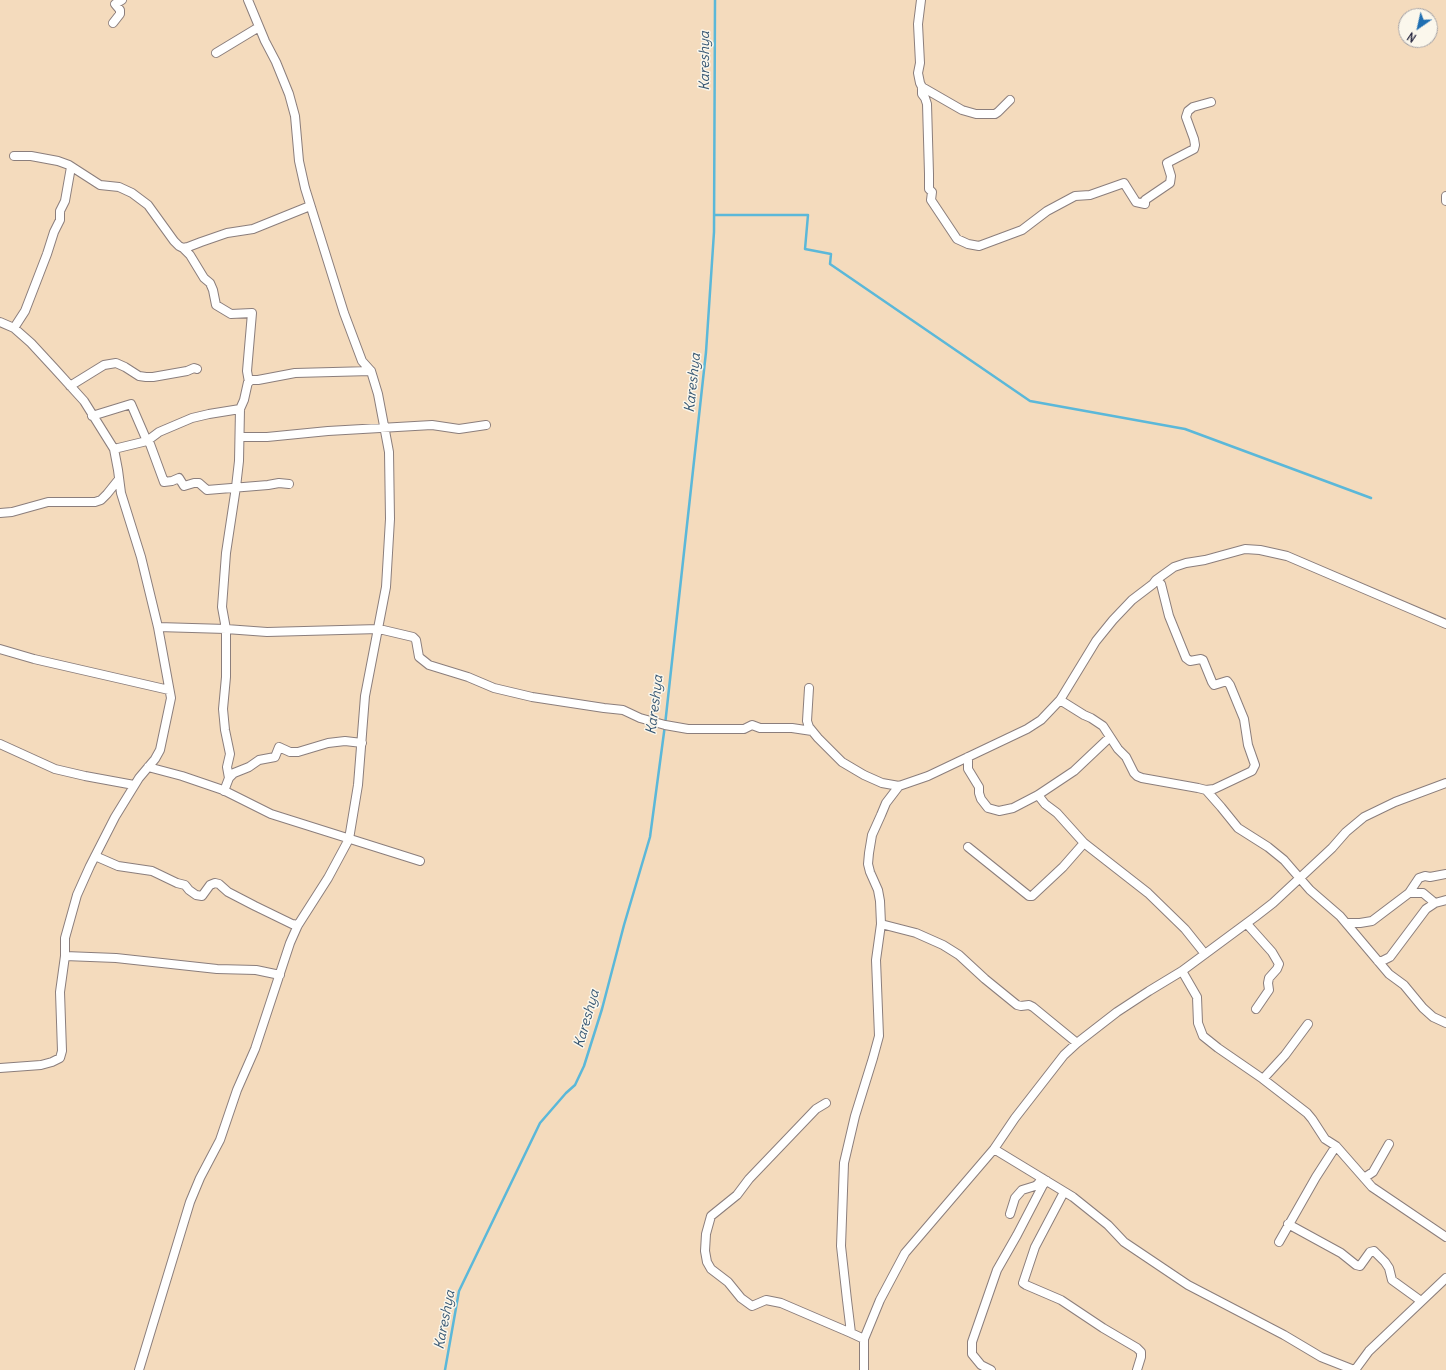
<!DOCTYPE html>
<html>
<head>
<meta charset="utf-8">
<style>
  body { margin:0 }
  #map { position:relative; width:1446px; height:1370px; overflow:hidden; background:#f4dbbd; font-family:Delius,sans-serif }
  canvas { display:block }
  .north { position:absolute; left:1398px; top:8px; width:40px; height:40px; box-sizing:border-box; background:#fbf7ec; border:1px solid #a4a2a5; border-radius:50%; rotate:214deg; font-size:11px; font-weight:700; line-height:16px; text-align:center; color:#22223b }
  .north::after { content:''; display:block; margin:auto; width:14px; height:18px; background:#1f6fb2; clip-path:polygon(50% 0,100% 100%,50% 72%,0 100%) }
</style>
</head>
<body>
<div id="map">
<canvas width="1446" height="1370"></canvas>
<div class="north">N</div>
</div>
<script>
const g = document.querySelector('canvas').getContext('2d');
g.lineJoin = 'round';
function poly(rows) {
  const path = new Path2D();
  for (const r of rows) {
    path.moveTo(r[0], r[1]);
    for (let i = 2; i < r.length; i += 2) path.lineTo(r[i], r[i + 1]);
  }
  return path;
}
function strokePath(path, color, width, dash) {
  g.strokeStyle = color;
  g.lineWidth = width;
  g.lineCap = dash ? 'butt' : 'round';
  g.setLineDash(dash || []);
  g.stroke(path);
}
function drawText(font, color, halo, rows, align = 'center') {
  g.font = font + ' Delius,sans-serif';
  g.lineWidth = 3;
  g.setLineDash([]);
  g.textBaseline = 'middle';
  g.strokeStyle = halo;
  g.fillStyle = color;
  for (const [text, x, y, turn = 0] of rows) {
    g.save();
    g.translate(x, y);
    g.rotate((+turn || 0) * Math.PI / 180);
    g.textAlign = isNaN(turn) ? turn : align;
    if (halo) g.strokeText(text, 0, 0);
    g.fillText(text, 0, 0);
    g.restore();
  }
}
strokePath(poly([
  [714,215,808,215,805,249,831,254,830,264,1030,401,1185,429,1371,498],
  [445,1370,459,1291,540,1123,566,1093,575,1085,584,1066,602,1009,624,925,650,837,665,725,706,352,714,232,715,0]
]), '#5bb8d9', 2.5);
const minor = poly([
  [921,0,918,24,920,63,918,73,920,83,922,87,962,110,976,114,995,114,998,112,1010,100],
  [113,23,120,14,120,10,115,4,122,0],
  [216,53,259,27],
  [922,87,922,94,925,98,927,104,929,174,929,189,932,192,931,200,957,239,968,244,979,246,1022,230,1047,211,1075,196,1090,195,1124,183,1136,202,1145,204,1145,200,1170,183,1171,176,1167,163,1194,149,1195,145,1194,139,1186,117,1188,111,1193,107,1211,102],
  [14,156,31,156,58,161,69,165,100,185,119,187,132,193,148,205,174,241,179,246,183,248,188,247,201,242,227,233,253,229,310,206],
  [1446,196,1446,201],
  [183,248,190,255,204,278,210,283,213,290,216,305,231,314,252,313,247,371,249,382],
  [0,322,14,328,31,343,55,369,84,401,114,449,118,470,121,493,141,557,158,627,171,698,160,750,155,759,139,778,115,817,90,866,77,895,65,938,65,956,60,992,62,1051,60,1058,52,1062,41,1065,0,1068],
  [14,328,25,311,47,254,54,232,60,220,60,211,65,201,71,167],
  [70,386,104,365,116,363,125,367,139,376,146,377,153,377,187,371,194,368,197,369],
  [92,416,131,404,147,441,150,444,164,482,172,481,179,478,184,486,194,483,199,483,207,490,268,485,279,483,289,484],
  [240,437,267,437,328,431,432,425,459,429,486,425],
  [114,449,147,441,159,432,192,418,209,414,240,409,244,400,248,382,252,380,258,380,295,373,371,371],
  [0,513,12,512,48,502,95,502,101,500,107,494,119,479],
  [1156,580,1161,584,1169,616,1186,658,1190,661,1201,659,1203,660,1212,682,1214,685,1227,681,1230,685,1244,719,1248,745,1255,765,1252,771,1214,789,1206,790],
  [158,627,226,629,267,632,379,629,413,637,416,640,419,657,429,665,468,677,494,688,532,697,604,708,623,710,640,718,665,725,688,729,744,729,752,725,760,728,792,728,812,731],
  [0,649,34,659,169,690],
  [809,688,807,721,809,727,818,738,842,762,864,775,882,783,899,786,928,776,1027,729,1041,720,1060,700,1096,641,1113,620,1132,600,1153,584,1156,580,1174,567,1186,563,1205,560,1245,549,1260,550,1287,556,1446,624],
  [1060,700,1084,715,1091,718,1103,726,1118,749,1126,757,1134,773,1137,776,1142,778,1198,788,1206,790,1221,807,1238,828,1268,847,1284,860,1310,890,1340,916,1378,961,1389,974,1404,985,1423,1008,1433,1017,1446,1023],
  [0,744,55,769,85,776,134,785],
  [968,757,968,769,979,787,979,793,981,799,988,808,999,811,1013,808,1038,795,1074,771,1110,737],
  [148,767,182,776,223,790,271,814,420,861],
  [229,778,227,767,230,754,225,730,223,709,226,677,226,629,222,607,226,553,236,487,239,461,240,409],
  [224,791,229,778,234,773,249,767,259,760,275,757,279,747,290,752,298,752,328,743,345,741,362,743],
  [1038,795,1045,804,1057,813,1084,843,1148,893,1185,929,1205,954],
  [968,847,1029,896,1032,896,1063,867,1084,843],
  [95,856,118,866,152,871,177,883,185,885,189,890,196,895,202,896,210,885,215,883,219,884,228,892,255,906,292,924,298,925],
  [1409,893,1423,893,1435,903,1446,900],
  [1347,923,1360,923,1372,921,1409,893,1419,878,1425,876,1430,877,1446,874],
  [881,924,916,933,943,945,959,955,985,979,1017,1005,1021,1006,1029,1005,1033,1007,1077,1043],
  [1247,924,1272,952,1279,964,1277,969,1269,978,1268,983,1269,990,1256,1009],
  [65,956,116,958,217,969,256,970,280,975],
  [1378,961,1382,961,1390,957,1426,909,1435,903],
  [1182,971,1197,997,1198,1023,1203,1036,1218,1048,1263,1079,1307,1113,1312,1119,1325,1139,1336,1146,1372,1187,1446,1237],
  [1263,1079,1285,1055,1308,1024],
  [826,1103,816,1109,749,1179,737,1195,711,1216,706,1234,705,1251,707,1262,711,1269,728,1282,741,1298,752,1306,766,1300,781,1303,851,1333],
  [994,1149,1073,1197,1108,1225,1124,1242,1188,1285,1284,1335,1321,1357,1354,1370],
  [1364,1178,1373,1172,1389,1144],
  [1064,1192,1035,1247,1023,1283,1026,1285,1061,1300,1103,1328,1137,1348,1141,1352,1141,1357,1137,1370],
  [1010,1214,1015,1198,1022,1190,1035,1186,1038,1184,1042,1178],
  [1288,1224,1341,1253,1356,1265,1360,1266,1370,1252,1374,1251,1385,1262,1389,1268,1392,1280,1421,1301],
  [1279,1242,1316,1177,1336,1146],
  [864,1339,851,1333,847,1300,841,1246,844,1163,855,1116,873,1058,879,1036,876,960,881,924,880,901,878,890,870,872,868,864,869,853,872,835,881,815,886,803,899,786],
  [139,1370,190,1202,200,1178,220,1140,237,1090,255,1049,290,943,298,925,328,878,349,839,358,785,365,696,386,587,390,519,389,452,378,394,371,371,362,361,344,313,305,188,299,161,295,116,289,94,276,62,265,41,248,0],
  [864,1370,864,1339,880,1300,905,1253,994,1149,1015,1118,1064,1055,1077,1043,1117,1012,1149,991,1182,971,1255,917,1273,903,1332,848,1346,832,1364,817,1395,802,1446,783],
  [991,1370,981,1365,972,1354,972,1342,997,1270,1017,1235,1043,1185,1047,1181],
  [1355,1370,1369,1351,1446,1278]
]);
strokePath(minor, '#8b7e7c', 10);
strokePath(minor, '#fff', 8);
drawText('italic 14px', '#365672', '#fbf7ec', [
  ["Kareshya",705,61,-90],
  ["Kareshya",693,383,-84],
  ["Kareshya",655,705,-83],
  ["Kareshya",587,1019,-74],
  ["Kareshya",445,1320,-79]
]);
</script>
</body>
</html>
